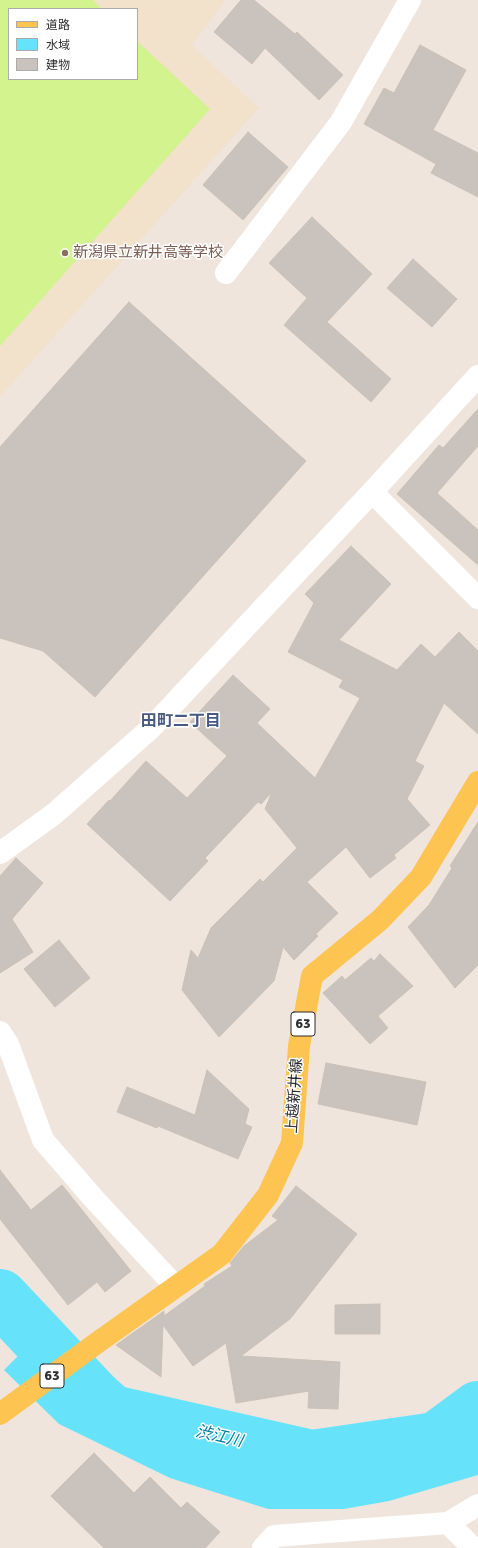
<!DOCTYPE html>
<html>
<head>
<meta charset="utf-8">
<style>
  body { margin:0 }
  #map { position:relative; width:478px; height:1548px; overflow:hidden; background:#efe5dd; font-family:Signika,"Noto Sans JP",sans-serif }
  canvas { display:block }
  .legend { position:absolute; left:8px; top:8px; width:130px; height:72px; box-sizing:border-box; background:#fff; border:1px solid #ababab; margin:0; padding:5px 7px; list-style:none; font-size:12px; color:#2c2c2c }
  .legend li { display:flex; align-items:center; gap:8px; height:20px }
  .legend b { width:20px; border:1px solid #ababab }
</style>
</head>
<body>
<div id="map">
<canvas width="478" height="1548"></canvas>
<ul class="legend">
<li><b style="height:5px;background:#fec452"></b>道路</li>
<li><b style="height:11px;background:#66e3fb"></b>水域</li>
<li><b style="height:11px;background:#cac2bc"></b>建物</li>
</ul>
</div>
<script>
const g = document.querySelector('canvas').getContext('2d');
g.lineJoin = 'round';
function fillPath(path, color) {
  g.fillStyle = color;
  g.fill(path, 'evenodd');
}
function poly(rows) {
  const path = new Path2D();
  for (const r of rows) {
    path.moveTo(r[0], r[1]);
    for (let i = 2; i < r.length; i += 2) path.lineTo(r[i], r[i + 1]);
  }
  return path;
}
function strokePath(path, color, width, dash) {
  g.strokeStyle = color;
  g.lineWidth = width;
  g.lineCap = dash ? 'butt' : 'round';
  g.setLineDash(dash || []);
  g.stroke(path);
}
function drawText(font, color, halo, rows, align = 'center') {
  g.font = font + ' Signika,"Noto Sans JP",sans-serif';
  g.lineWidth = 3;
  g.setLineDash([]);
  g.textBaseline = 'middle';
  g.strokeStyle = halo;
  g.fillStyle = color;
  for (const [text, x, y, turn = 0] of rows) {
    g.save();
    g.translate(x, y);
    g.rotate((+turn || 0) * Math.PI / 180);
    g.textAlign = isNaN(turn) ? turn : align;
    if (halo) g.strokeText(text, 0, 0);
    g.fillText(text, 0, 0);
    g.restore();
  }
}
fillPath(poly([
  [0,0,226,0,192,45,259,108,0,397],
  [9,9,137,9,137,79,9,79]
]), '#f2e1cb');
fillPath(poly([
  [0,0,93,0,102,9,9,9,9,79,137,79,137,41,210,109,0,346]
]), '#d3f38f');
fillPath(poly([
  [52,1322,172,1429,245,1445,356,1475,403,1468,478,1430,478,1475,389,1501,344,1509,268,1509,170,1478,59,1424,4,1370]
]), '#66e3fb');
strokePath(poly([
  [0,1297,108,1412,312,1458,436,1440,478,1409]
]), '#66e3fb', 56);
const building = poly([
  [241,0,254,0,295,34,297,32,343,75,319,100,265,48,252,64,214,32,241,0],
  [420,45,466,70,433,130,478,153,478,197,431,173,436,164,364,124,384,88,394,93,420,45],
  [248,132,288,167,243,220,203,185,248,132],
  [312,217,372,274,327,322,391,379,371,402,284,325,307,298,269,263,312,217],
  [413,259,457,299,432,327,387,288,413,259],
  [129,302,306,461,95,697,43,651,0,638,0,447,129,302],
  [478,409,478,446,437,493,478,530,478,565,397,494,439,445,443,448,478,409],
  [351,546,391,584,339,640,397,670,421,644,435,657,459,632,478,651,478,734,444,703,415,761,424,766,407,799,430,825,394,855,396,858,370,878,346,847,307,882,338,913,316,934,318,936,294,960,283,947,274,981,219,1037,182,990,191,950,198,958,211,928,260,879,263,882,297,848,265,809,272,792,261,804,258,802,205,858,208,861,170,901,87,824,109,800,110,801,146,761,187,798,227,756,190,722,233,675,270,709,257,723,315,778,360,698,339,687,343,680,288,652,314,603,305,594,351,546],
  [478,822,478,965,455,988,408,927,429,905,452,868,450,866,478,822],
  [16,858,43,883,12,919,33,952,0,973,0,876,16,858],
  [59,940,90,978,55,1007,24,969,59,940],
  [380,954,413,986,378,1016,388,1028,370,1044,323,993,342,976,345,980,371,958,374,961,380,954],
  [326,1063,426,1082,417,1125,318,1104,326,1063],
  [207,1070,249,1109,245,1124,252,1127,238,1159,158,1126,157,1128,117,1112,127,1087,195,1115,207,1070],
  [0,1170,31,1210,62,1185,131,1271,105,1292,97,1282,68,1305,0,1219,0,1170],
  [296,1186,357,1234,290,1319,241,1356,340,1362,338,1409,308,1408,309,1391,236,1403,226,1343,193,1366,163,1325,161,1377,116,1345,164,1311,164,1316,205,1286,204,1284,232,1266,230,1263,244,1246,278,1220,272,1216,296,1186],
  [380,1304,380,1334,335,1334,335,1305,380,1304],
  [94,1453,134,1493,150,1477,181,1508,187,1502,220,1532,205,1548,104,1548,51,1496,94,1453]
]);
fillPath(building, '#cac2bc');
strokePath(building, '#cbc1b6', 1);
strokePath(poly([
  [226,273,341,122,410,0],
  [372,492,478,598],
  [0,853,54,814,151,728,372,492,478,376],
  [0,1032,8,1044,43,1140,94,1199,176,1287],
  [448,1523,473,1548],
  [263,1548,274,1536,448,1523,478,1505]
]), '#fff', 22);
strokePath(poly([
  [0,1414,94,1345,222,1254,268,1195,292,1143,299,1046,312,976,380,920,421,877,478,782]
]), '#fec452', 22);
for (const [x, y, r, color] of [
  [65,253,4,"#8d6e63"]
]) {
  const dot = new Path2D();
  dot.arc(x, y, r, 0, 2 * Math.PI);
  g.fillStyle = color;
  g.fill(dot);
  strokePath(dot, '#fff', 1.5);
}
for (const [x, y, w] of [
  [303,1024,24],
  [52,1376,24]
]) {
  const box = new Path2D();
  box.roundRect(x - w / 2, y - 12, w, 24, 3);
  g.fillStyle = '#fff';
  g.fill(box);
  strokePath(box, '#2c2c2c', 1);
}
drawText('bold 14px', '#2c2c2c', null, [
  ["63",303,1024],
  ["63",52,1376]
]);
drawText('15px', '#785e54', '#fff', [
  ["新潟県立新井高等学校",73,253]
], 'left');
drawText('15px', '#2c2c2c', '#fff', [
  ["上越新井線",295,1096,-86]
]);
drawText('bold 16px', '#475881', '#fff', [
  ["田町二丁目",181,722]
]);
drawText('italic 16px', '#017da3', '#fff', [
  ["渋江川",219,1437,13]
]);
</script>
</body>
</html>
